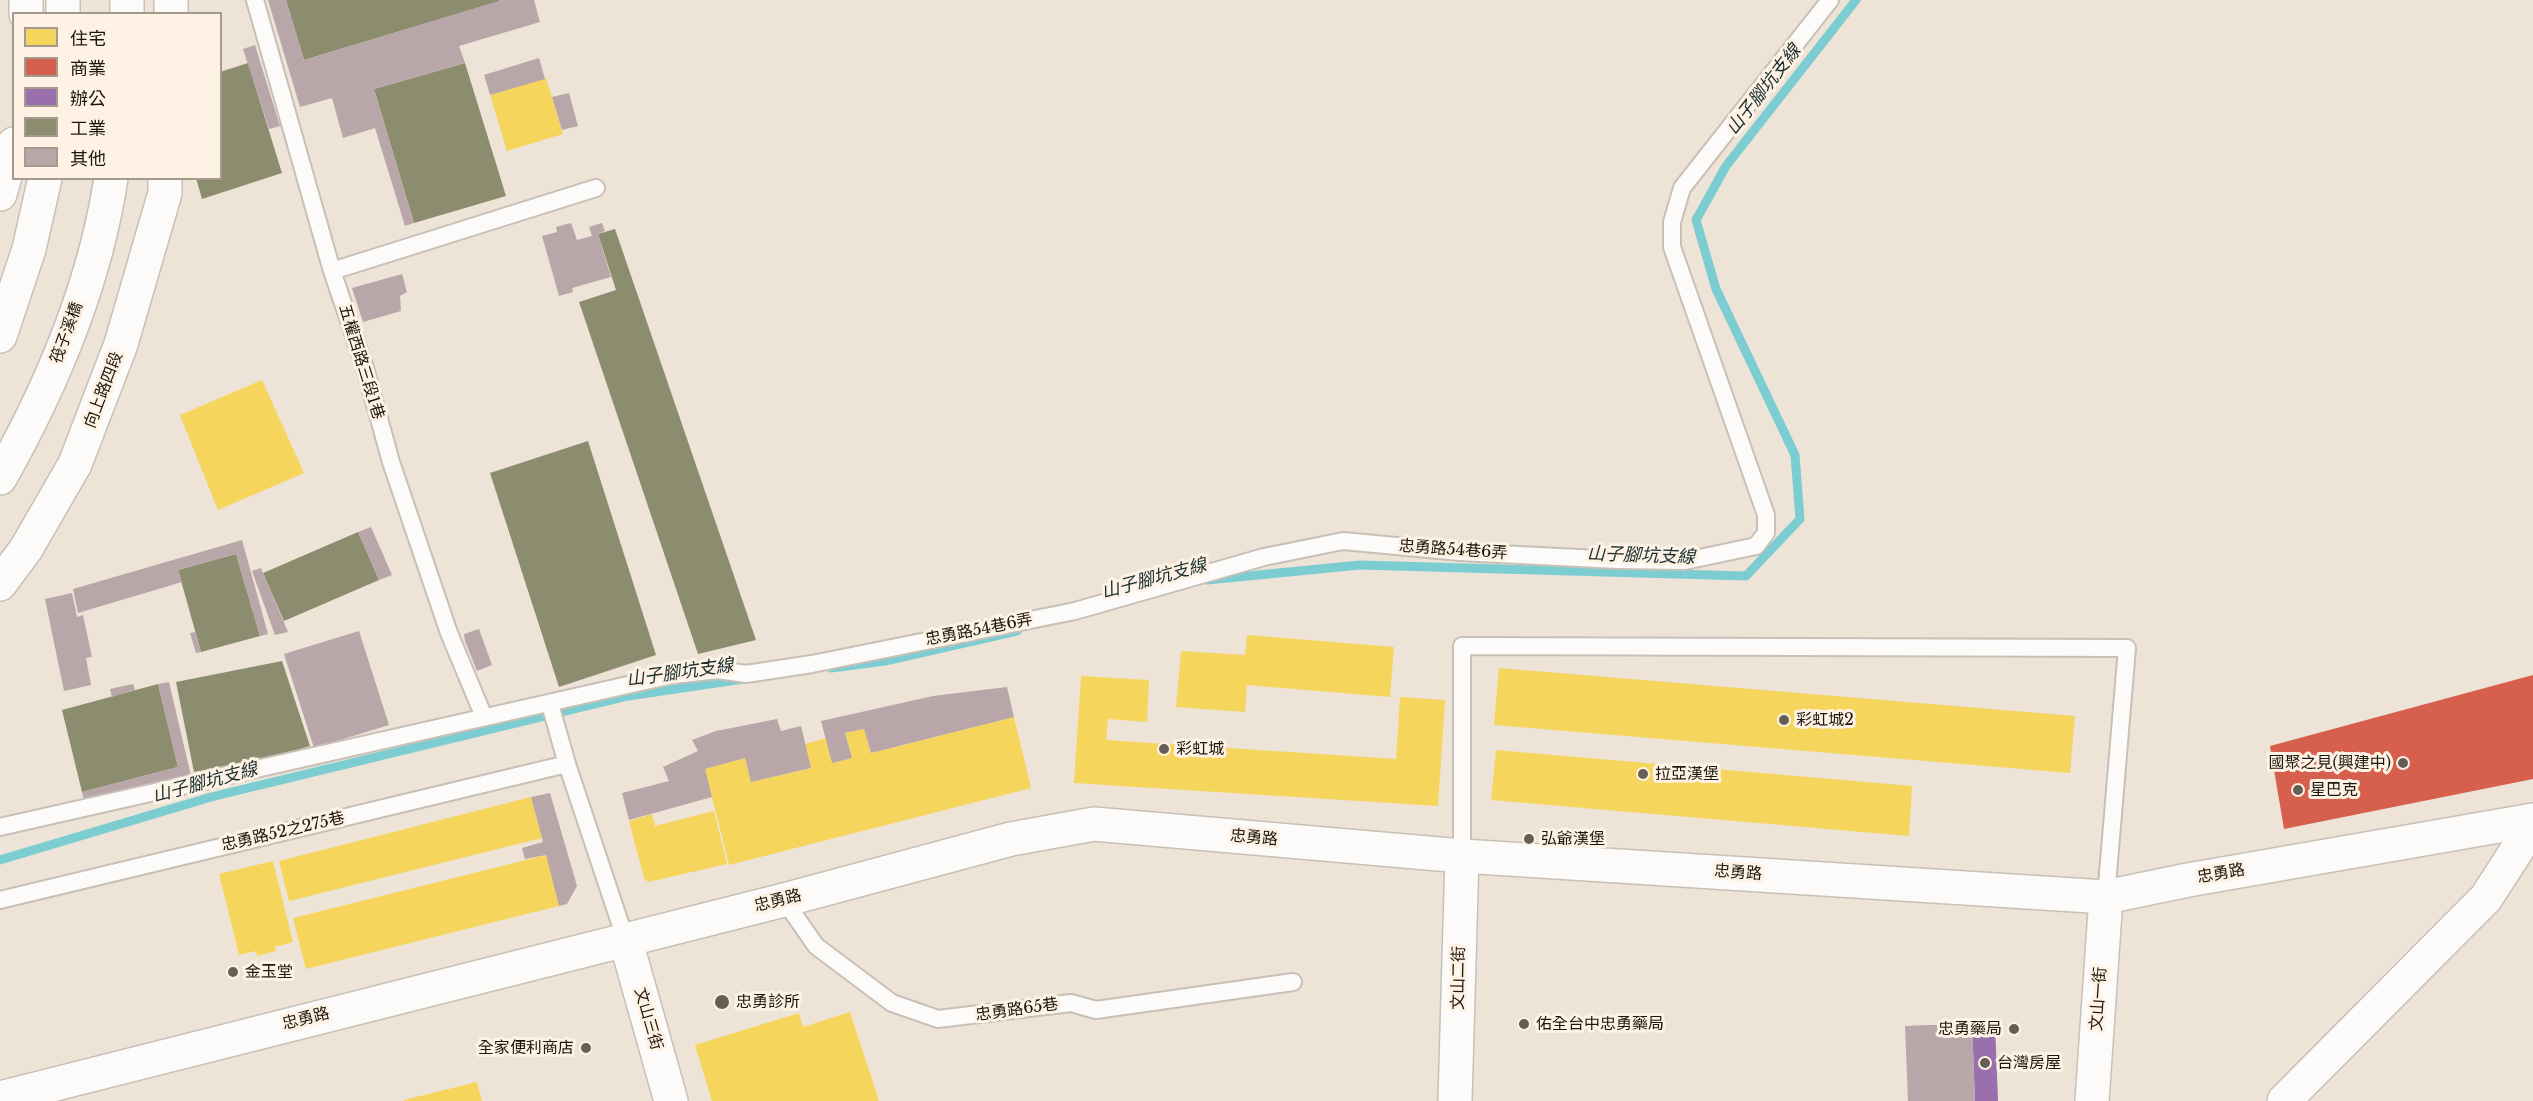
<!DOCTYPE html>
<html>
<head>
<meta charset="utf-8">
<style>
	body { margin:0 }
	#map { position:relative; width:2533px; height:1101px; overflow:hidden; background:#ede3d7; font-family:"Libre Baskerville","Noto Sans TC",serif }
	canvas { display:block }
	.legend { position:absolute; left:12px; top:12px; width:210px; height:168px; box-sizing:border-box; background:#fef2e4; border:2px solid #a49a8e; margin:0; padding:8px 10px; list-style:none; font-size:18px; color:#1d160e }
	.legend li { display:flex; align-items:center; gap:12px; height:30px }
	.legend b { width:30px; border:2px solid #a49a8e }
</style>
</head>
<body>
<div id="map">
<canvas width="2533" height="1101"></canvas>
<ul class="legend">
<li><b style="height:16px;background:#f6d55c"></b>住宅</li>
<li><b style="height:16px;background:#d6604d"></b>商業</li>
<li><b style="height:16px;background:#9970ab"></b>辦公</li>
<li><b style="height:16px;background:#8c8c6e"></b>工業</li>
<li><b style="height:16px;background:#b9a6a8"></b>其他</li>
</ul>
</div>
<script>
const context = document.querySelector('canvas').getContext('2d');
context.lineJoin = 'round';
function fill(path, color) { context.fillStyle = color; context.fill(path, 'evenodd'); }
function strokePath(path, color, width, dash) { context.strokeStyle = color; context.lineWidth = width; context.lineCap = dash ? 'butt' : 'round'; context.setLineDash(dash || []); context.stroke(path); }
function drawText(font, color, halo, rows, align = 'center') {
  context.font = font + ' "Libre Baskerville","Noto Sans TC",serif'; context.lineWidth = 6; context.setLineDash([]); context.textBaseline = 'middle'; context.strokeStyle = halo; context.fillStyle = color; for (const [text, x, y, turn = 0] of rows) {
    context.save(); context.translate(x, y); context.rotate((+turn || 0) * Math.PI / 180); context.textAlign = isNaN(turn) ? turn : align; if (halo) context.strokeText(text, 0, 0); context.fillText(text, 0, 0); context.restore();
  }
}
fill(new Path2D(`
	M546 78 563 134 507 151 490 95Z
	M262 380 304 473 218 510 180 415Z
	M1247 635 1394 647 1390 697 1247 685 1245 712 1176 707 1181 651 1245 655Z
	M1499 668 2075 716 2070 773 1494 725Z
	M1081 676 1149 680 1147 722 1108 719 1106 740 1396 759 1400 697 1445 700 1438 806 1074 783Z
	M1014 717 1031 788 729 865 705 769 745 758 751 782 811 768 805 744 826 738 832 763 852 758 845 733 864 729 871 753Z
	M1496 750 1912 786 1909 836 1491 800Z
	M531 797 542 838 289 901 279 861Z
	M714 811 727 864 648 882 644 878 629 821 652 814 655 826Z
	M546 855 559 906 306 969 293 918Z
	M273 861 293 942 275 947 276 951 257 956 256 951 239 955 219 874Z
	M850 1012 879 1101H712L695 1045 799 1013 803 1027Z
	M477 1082 482 1101H404V1100Z`), '#f6d55c');
fill(new Path2D(`
	M2533 675V779L2284 829 2270 746Z`), '#d6604d');
fill(new Path2D(`
	M1995 1024 1998 1101H1975L1972 1025Z`), '#9970ab');
fill(new Path2D(`
	M286 0H500V1L304 60Z
	M248 63 282 173 202 199 196 178H220V72Z
	M465 63 506 196 414 223 374 89Z
	M615 229 756 640 698 654 579 302 616 290 598 234Z
	M588 441 656 655 559 687 490 473Z
	M358 532 379 580 284 621 263 573Z
	M236 554 260 636 201 652 178 570Z
	M282 661 310 746 288 753 194 772 176 682Z
	M158 684 178 767 82 792 62 710Z`), '#8c8c6e');
strokePath(new Path2D(`
	M1207 580 1360 565 1746 576 1800 519 1795 455 1716 289 1696 220 1726 166 1856 0
	M831 668 885 661 1017 631
	M0 860 211 797 628 696 743 679`), '#7bcdd1', 9);
fill(new Path2D(`
	M268 0H286L304 60 502 0H534L540 22 459 46 465 63 374 89 414 223 405 226 375 128 343 138 332 98 300 107Z
	M255 45 280 126 269 129 243 49Z
	M539 58 545 79 490 95 484 75Z
	M569 93 578 126 562 130 552 97Z
	M571 223 577 240 592 236 589 227 602 223 605 231 598 234 611 277 572 288 573 292 559 296 542 236 557 232 556 227Z
	M402 274 407 292 400 296 401 311 363 322 352 288Z
	M371 527 392 575 379 580 358 532Z
	M242 540 268 634 260 636 236 554 178 570 182 582 78 613 73 589Z
	M261 568 288 632 275 635 252 571Z
	M72 593 77 617 83 615 92 657 86 658 91 685 64 691 45 599Z
	M479 629 492 665 477 671 465 641 464 634Z
	M359 631 389 725 314 748 284 654Z
	M195 632 201 652 196 653 190 633Z
	M169 682 191 776 84 801 82 792 178 767 158 684Z
	M133 684 135 690 112 697 110 689Z
	M1007 687 1014 717 871 753 864 729 845 733 852 758 832 763 821 721 933 696Z
	M777 719 781 731 801 726 811 768 751 782 745 758 705 769 712 797 629 820 622 793 669 781 663 767 698 751 692 740 716 731Z
	M550 793 577 886 567 904 559 906 546 855 525 859 522 848 543 842 531 797Z
	M1927 1025H1972L1975 1101H1908L1905 1026Z`), '#b9a6a8');
const lane = new Path2D(`
	M255 0 332 271 365 368 391 462 449 633 484 717
	M332 271 596 188
	M550 704 567 764 625 938
	M0 827 672 675 718 670 746 674 812 664 1075 611 1264 557 1343 541 1460 552 1618 560 1685 561 1756 546 1766 533V515L1672 247V222L1682 188 1830 0
	M1462 856V646L2127 648 2106 897
	M0 900 567 764
	M784 900 816 946 892 1003 938 1019 1071 1003 1096 1010 1293 982`);
const street = new Path2D(`
	M26 0V14
	M171 0V14
	M0 194 14 144
	M0 584 26 549 75 464 121 344 165 193V178
	M625 938 671 1101
	M1455 1101 1462 856
	M2092 1101 2106 897
	M2284 1101 2486 898 2533 825`);
const secondary = new Path2D(`
	M63 14V0
	M127 14V0
	M0 336 29 249 45 178
	M0 478C52 386 95 284 111 178
	M0 1098 784 900 1011 839 1094 824 1462 856 2106 897 2188 880 2533 820`);
strokePath(lane, '#c8c0b6', 20);
strokePath(street, '#c8c0b6', 36);
strokePath(secondary, '#c8c0b6', 36);
strokePath(lane, '#fcfbf9', 16);
strokePath(street, '#fcfbf9', 33);
strokePath(secondary, '#fcfbf9', 33);
for (const [x, y, r, color] of [
	[1784,720,6,"#665e54"],
	[1164,749,6,"#665e54"],
	[2403,763,6,"#665e54"],
	[1643,774,6,"#665e54"],
	[2298,790,6,"#665e54"],
	[1529,839,6,"#665e54"],
	[233,972,6,"#665e54"],
	[722,1002,8,"#665e54"],
	[1524,1024,6,"#665e54"],
	[2014,1029,6,"#665e54"],
	[586,1048,6,"#665e54"],
	[1985,1063,6,"#665e54"]
]) { const dot = new Path2D(); dot.arc(x, y, r, 0, 2 * Math.PI); context.fillStyle = color; context.fill(dot); strokePath(dot, '#fef2e4', 2); }
drawText('16px', '#1d160e', '#fef2e4', [
	["筏子溪橋",67,333,-70],
	["五權西路三段1巷",361,362,73],
	["向上路四段",104,390,-69],
	["忠勇路54巷6弄",1453,550,4],
	["忠勇路54巷6弄",979,630,-11],
	["忠勇路52之275巷",283,832,-13],
	["忠勇路",1254,838,5],
	["忠勇路",1738,873,4],
	["忠勇路",2221,874,-10],
	["忠勇路",778,901,-14],
	["文山二街",1459,978,-89],
	["文山一街",2099,999,-86],
	["忠勇路65巷",1017,1010,-8],
	["忠勇路",306,1019,-14],
	["文山三街",648,1019,74]
]);
drawText('16px', '#1d160e', '#fef2e4', [
	["彩虹城2",1796,720],
	["彩虹城",1176,749],
	["國聚之見(興建中)",2391,763,"right"],
	["拉亞漢堡",1655,774],
	["星巴克",2310,790],
	["弘爺漢堡",1541,839],
	["金玉堂",245,972],
	["忠勇診所",736,1002],
	["佑全台中忠勇藥局",1536,1024],
	["忠勇藥局",2002,1029,"right"],
	["全家便利商店",574,1048,"right"],
	["台灣房屋",1997,1063]
], 'left');
drawText('italic 18px', '#1a2f31', '#fef2e4', [
	["山子腳坑支線",1764,90,-52],
	["山子腳坑支線",1641,556,2],
	["山子腳坑支線",1154,579,-15],
	["山子腳坑支線",680,673,-8],
	["山子腳坑支線",205,783,-15]
]);
</script>
</body>
</html>
